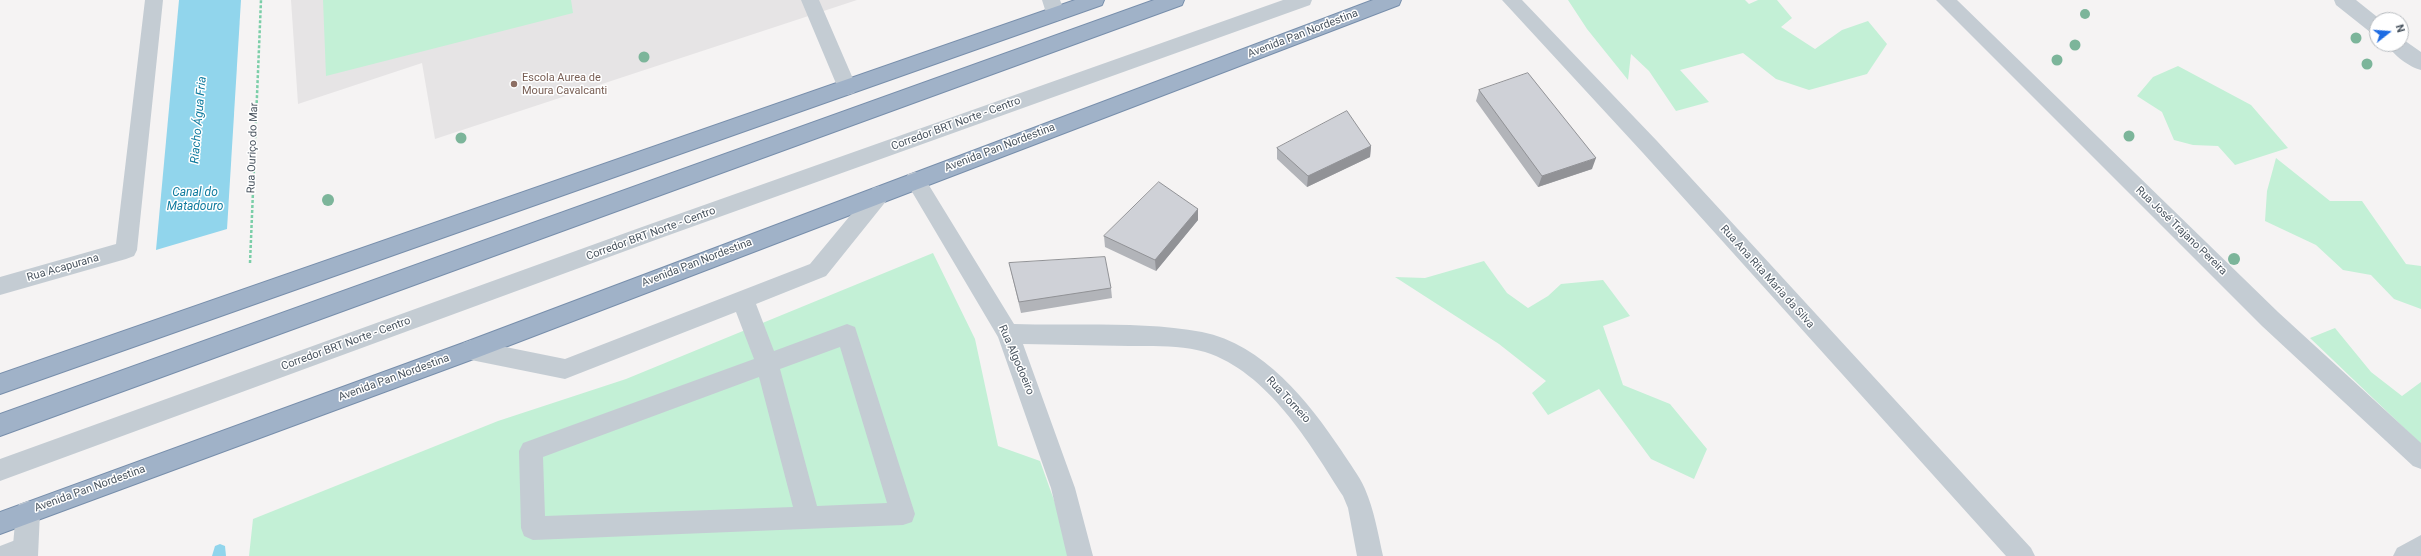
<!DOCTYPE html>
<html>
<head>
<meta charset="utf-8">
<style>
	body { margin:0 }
	#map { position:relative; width:2421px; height:556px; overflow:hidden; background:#f5f3f3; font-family:Roboto,sans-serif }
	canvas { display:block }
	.north { position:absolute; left:2369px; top:12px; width:40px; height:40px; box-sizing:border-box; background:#fff; border:1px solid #b7bbbf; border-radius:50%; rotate:73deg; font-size:11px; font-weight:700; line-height:16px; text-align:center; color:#4a5560 }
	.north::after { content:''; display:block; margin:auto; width:14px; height:18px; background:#1e6ce3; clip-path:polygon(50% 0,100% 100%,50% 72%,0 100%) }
</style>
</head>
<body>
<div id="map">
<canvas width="2421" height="556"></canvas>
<div class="north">N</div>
</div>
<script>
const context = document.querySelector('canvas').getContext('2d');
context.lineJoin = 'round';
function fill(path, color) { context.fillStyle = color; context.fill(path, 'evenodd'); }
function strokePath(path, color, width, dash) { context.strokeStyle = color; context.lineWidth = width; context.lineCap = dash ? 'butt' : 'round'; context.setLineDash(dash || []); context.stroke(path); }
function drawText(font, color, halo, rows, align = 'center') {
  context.font = font + ' Roboto,sans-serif'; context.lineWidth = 3; context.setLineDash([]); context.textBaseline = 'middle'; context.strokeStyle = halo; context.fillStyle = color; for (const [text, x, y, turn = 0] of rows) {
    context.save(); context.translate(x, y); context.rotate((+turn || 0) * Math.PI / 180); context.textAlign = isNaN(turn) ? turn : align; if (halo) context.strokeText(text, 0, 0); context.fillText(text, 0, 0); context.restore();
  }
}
fill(new Path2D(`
	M291 0H857L435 139 422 63 298 104Z`), '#e6e4e5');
fill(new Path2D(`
	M323 0H571L573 13 326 76Z
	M1568 0H1745L1749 4 1758 0H1777L1792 18 1781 27 1815 49 1842 30 1868 21 1887 44 1867 74 1809 90 1776 79 1743 53 1680 70 1709 102 1676 111 1649 71 1631 54 1628 80 1587 29Z
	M2178 66 2251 105 2288 148 2235 165 2218 146 2193 145 2174 140 2162 112 2137 96 2153 77Z
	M2276 158 2330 201H2362L2406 264 2421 266V309L2394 299 2371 275 2343 270 2316 245 2265 221 2267 191Z
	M933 253 975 339 998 446 1040 461 1074 556H249L253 519 498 421 626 379Z
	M1484 261 1507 293 1528 308 1548 296 1561 284 1603 280 1630 316 1603 326 1623 385 1670 404 1707 449 1694 479 1651 459 1599 389 1548 415 1532 393 1546 381 1499 344 1395 277 1425 278Z
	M2335 328 2371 372 2402 396 2421 382V444L2310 338Z`), '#c3f0d6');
fill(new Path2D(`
	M179 0H241L227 229 156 250Z`), '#91d5ec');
fill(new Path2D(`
	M220 544 225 546 226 556H212L215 546Z`), '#91d5ec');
const trunk = new Path2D(`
	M1075 0H1104L1102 5 0 394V374Z
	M1154 0H1184L1182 5 0 436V414Z
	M1373 0H1401L1399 5 479 357 0 534V512L463 343Z`);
strokePath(trunk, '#778eab', 2);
strokePath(new Path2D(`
	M250 263 261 0`), '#7bcea8', 2.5, [3, 2]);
fill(new Path2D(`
	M801 0H819L857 88 854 93 847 95 840 93Z
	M1042 0H1060L1065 14 1062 19 1055 21 1048 19Z
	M1283 0H1312L1310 5 658 239 0 481V459L642 227Z
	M880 186 887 188 891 194 887 200 826 276 756 304 774 351 847 324 855 327 915 514 912 522 903 525 533 540 524 536 521 528 519 451 523 443 754 359 736 312 565 379 471 360 463 357 460 350 463 343 471 340 565 359 810 264 873 188ZM840 347 887 503 817 506 780 369ZM759 377 793 507 545 516 543 457Z
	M26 536 35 540 38 548 35 556H0V546Z`), '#c4ccd3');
fill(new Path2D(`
	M145 0H163L137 250 134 256 126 259 0 295V277L116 244Z
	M1502 0H1522L1657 141 2031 548 2035 556H2006L1643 153Z
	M1936 0H1957L2278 312 2421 443V469L2413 466 2262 326Z
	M2334 0H2356L2381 20H2377V34L2370 32 2336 5Z
	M2401 38 2421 52V70C2409 67 2393 55 2387 44H2401Z
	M915 172 922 174 1014 324C1074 326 1143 321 1202 332 1263 344 1309 402 1341 450 1349 463 1359 475 1365 489 1374 510 1378 533 1383 556H1357L1348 508 1343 496C1310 444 1268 372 1205 352 1181 345 1154 346 1129 346 1094 345 1058 345 1023 344L1075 488 1093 556H1067L1051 488 998 337 905 180 908 174Z
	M28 501 37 504 40 512 38 556H12L16 512 19 504Z
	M2421 535V556H2393L2397 548Z`), '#c4ccd3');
fill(trunk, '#a0b2c8');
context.fillStyle = '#7cb59a';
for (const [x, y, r] of [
	[2085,14,5],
	[2356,38,5.5],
	[2075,45,5.5],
	[644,57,5.5],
	[2057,60,5.5],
	[2367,64,5.5],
	[2129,136,5.5],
	[461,138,5.5],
	[328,200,6],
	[2234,259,6]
]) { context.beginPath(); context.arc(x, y, r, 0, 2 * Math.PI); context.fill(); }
fill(new Path2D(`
	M1479 90 1592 169 1538 187 1476 101Z
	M1371 146 1370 157 1307 187 1277 159V148Z
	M1198 209V220L1156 271 1105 247 1104 236Z
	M1009 263 1111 288 1112 298 1021 313Z`), '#b2b4b9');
fill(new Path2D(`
	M1371 146 1370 157 1307 187 1308 176Z
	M1596 158 1592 169 1538 187 1542 176Z
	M1198 209V220L1156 271 1155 260Z`), '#919296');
const building = new Path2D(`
	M1528 73 1596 158 1542 176 1479 90Z
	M1347 111 1371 146 1308 176 1277 148Z
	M1159 182 1198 209 1155 260 1104 236Z
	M1105 257 1111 288 1019 302 1009 263Z`);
fill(building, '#cfd1d7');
strokePath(building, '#919296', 1);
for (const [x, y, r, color] of [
	[514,84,4,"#8d6e63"]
]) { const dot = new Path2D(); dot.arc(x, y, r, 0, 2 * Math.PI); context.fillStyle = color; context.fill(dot); strokePath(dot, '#fff', 1.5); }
drawText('11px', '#4a5560', '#fff', [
	["Avenida Pan Nordestina",1303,34,-21],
	["Corredor BRT Norte - Centro",956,124,-20],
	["Rua Ouriço do Mar",253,148,-88],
	["Avenida Pan Nordestina",1000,148,-21],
	["Rua José Trajano Pereira",2181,231,44],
	["Corredor BRT Norte - Centro",651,234,-20],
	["Avenida Pan Nordestina",697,263,-21],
	["Rua Acapurana",63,268,-16],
	["Rua Ana Rita Maria da Silva",1767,277,48],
	["Corredor BRT Norte - Centro",346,344,-20],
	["Rua Algodoeiro",1016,360,67],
	["Avenida Pan Nordestina",394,378,-20],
	["Rua Torneio",1288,400,47],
	["Avenida Pan Nordestina",90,489,-20]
]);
drawText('11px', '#785e54', '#fff', [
	["Escola Aurea de",522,78],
	["Moura Cavalcanti",522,91]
], 'left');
drawText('italic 12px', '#0f7b9e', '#fff', [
	["Riacho Água Fria",199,120,-85],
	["Canal do",195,193],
	["Matadouro",195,207]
]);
</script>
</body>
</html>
